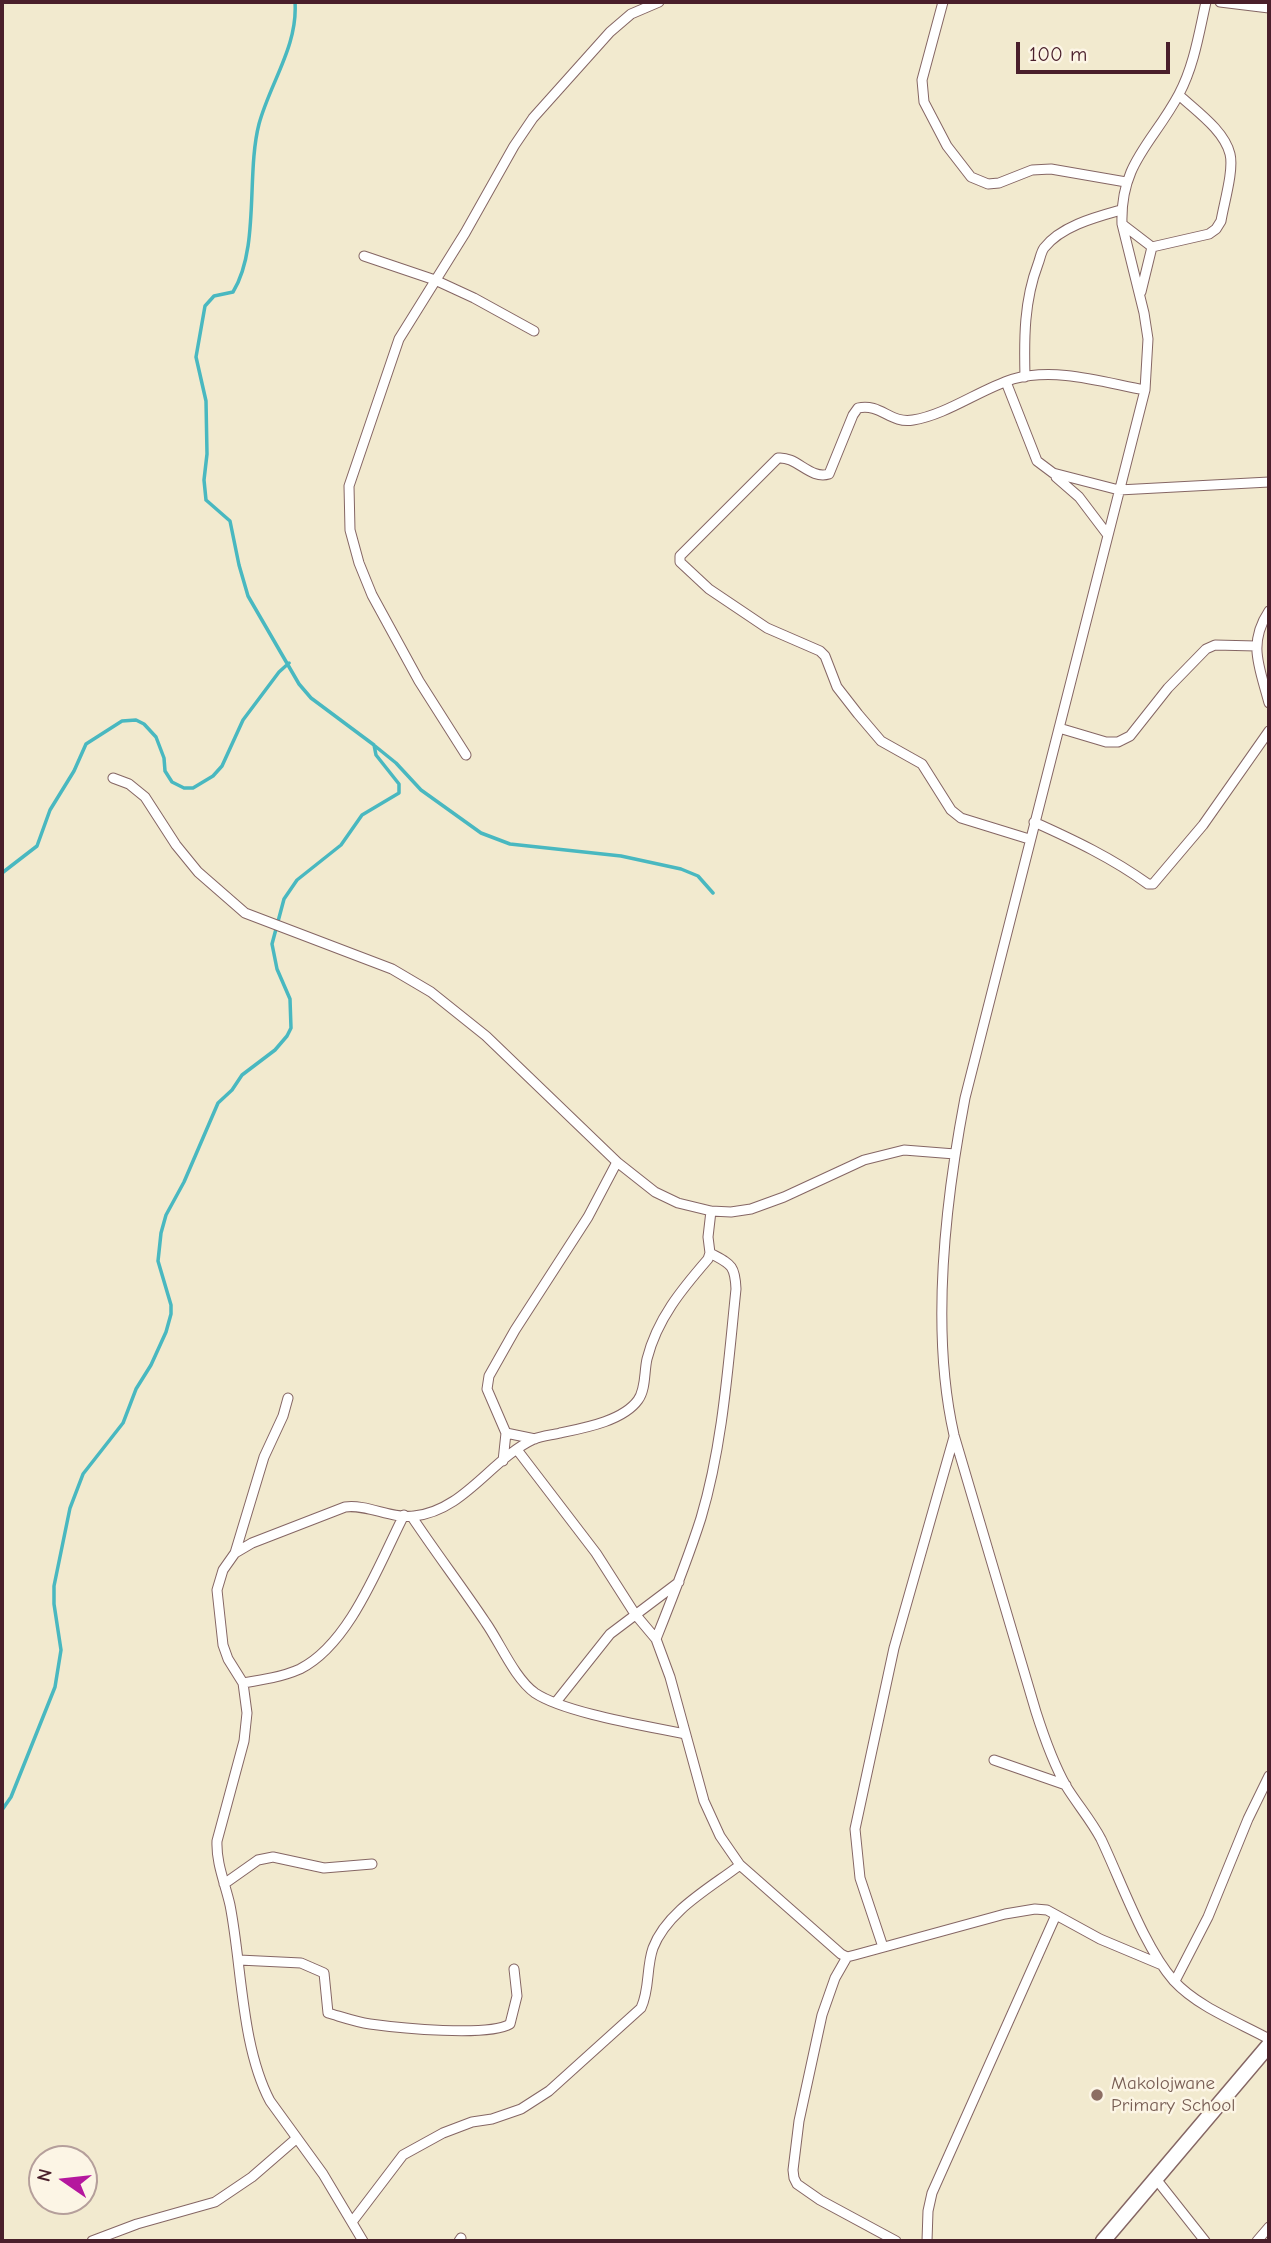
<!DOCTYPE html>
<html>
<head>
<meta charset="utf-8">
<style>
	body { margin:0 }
	#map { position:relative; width:1271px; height:2243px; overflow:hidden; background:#f2eacf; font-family:"Comic Neue",sans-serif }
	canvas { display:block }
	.frame { position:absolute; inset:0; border:4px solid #4a1f2b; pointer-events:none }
	.north { position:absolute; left:28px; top:2145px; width:70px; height:70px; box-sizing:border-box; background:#fcf5e5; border:2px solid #b59f9b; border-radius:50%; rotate:284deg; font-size:19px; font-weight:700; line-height:28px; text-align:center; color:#4a1f2b }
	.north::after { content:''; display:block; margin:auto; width:24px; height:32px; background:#b5179e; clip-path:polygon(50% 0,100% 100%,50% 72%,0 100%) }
	.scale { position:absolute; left:1016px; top:42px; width:154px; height:32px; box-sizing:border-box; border:4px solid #4a1f2b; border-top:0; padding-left:9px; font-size:21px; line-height:24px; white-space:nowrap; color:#4a1f2b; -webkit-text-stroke:5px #fcf5e5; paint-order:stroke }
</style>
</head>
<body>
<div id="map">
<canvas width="1271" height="2243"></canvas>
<div class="frame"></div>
<div class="north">N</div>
<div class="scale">100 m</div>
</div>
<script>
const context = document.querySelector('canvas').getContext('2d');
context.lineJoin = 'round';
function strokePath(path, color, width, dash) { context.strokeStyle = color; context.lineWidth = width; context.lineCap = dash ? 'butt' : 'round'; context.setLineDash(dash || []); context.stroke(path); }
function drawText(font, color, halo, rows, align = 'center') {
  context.font = font + ' "Comic Neue",sans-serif'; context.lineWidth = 5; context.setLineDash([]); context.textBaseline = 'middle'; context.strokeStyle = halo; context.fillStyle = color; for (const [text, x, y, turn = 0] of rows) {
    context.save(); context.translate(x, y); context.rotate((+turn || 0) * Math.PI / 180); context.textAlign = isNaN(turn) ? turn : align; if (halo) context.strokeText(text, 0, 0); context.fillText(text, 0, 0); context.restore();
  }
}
strokePath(new Path2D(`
	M375 746 396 763 421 790 481 833 510 844 621 856 681 869 698 876 713 893
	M2 873 37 846 50 810 74 771 86 744 122 721 136 720 144 724 156 737 164 758 165 771 172 782 184 788H193L213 776 222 766 243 720 279 672 289 663
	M2 1810 11 1797 55 1687 61 1650 54 1604V1586L70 1508 83 1474 123 1423 136 1389 151 1365 166 1332 171 1314V1305L158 1261 161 1233 166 1215 184 1182 218 1103 232 1090 242 1075 275 1050 287 1036 291 1028 290 999 277 969 272 944 284 899 297 880 341 845 362 815 399 793V784L376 755 374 745 311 698 299 684 248 596 239 565 230 521 206 500 204 480 207 454 206 401 196 357 205 306 214 296 233 292C260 248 246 174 259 124 270 83 298 46 295 2`), '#49b8c0', 3.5);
const minor = new Path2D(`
	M943 2 922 80 924 102 947 146 971 177 988 184 999 183 1032 170 1051 169 1126 182
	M1206 2C1199 33 1194 66 1179 94 1153 143 1120 163 1122 224L1144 313 1148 339 1145 390 965 1098C945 1203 930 1330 954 1435L1036 1712C1044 1737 1053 1763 1066 1786 1077 1804 1091 1820 1101 1839 1121 1881 1144 1947 1174 1981 1198 2007 1238 2022 1269 2039
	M1220 2 1269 8
	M1122 224 1152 247
	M364 256 435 280 474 298 534 331
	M1141 292 1152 247 1209 234 1216 229 1221 221C1224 203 1234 170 1230 154 1224 130 1196 111 1179 95
	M1025 377C1024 338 1024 301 1038 264 1040 259 1041 252 1044 248 1061 226 1096 217 1121 210
	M1006 382 1037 461 1053 473 1119 490 1269 482
	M1056 477 1079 497 1107 534
	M1269 611C1247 644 1260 668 1269 703
	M1059 728 1106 742H1118L1130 736 1168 688 1206 649 1215 645 1256 646
	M466 755 419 681 372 595 359 563 350 530 349 486 399 339 465 233 514 146 533 118 610 32 631 14 659 2
	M113 778 129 784 145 797 176 845 198 872 245 913 392 969 431 992 486 1036 617 1162 655 1192 678 1203 711 1211 731 1212 751 1209 784 1197 864 1160 904 1150 955 1154
	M1034 822C1074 840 1112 858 1148 884H1153L1203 825 1269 731
	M1029 839 961 818 951 810 922 764 881 741 858 714 837 687 825 656 820 651 767 628 709 589 680 562V556L778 458C797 456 810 480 829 474L853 415 858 408C881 403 890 424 913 420 946 415 981 389 1013 379 1056 367 1102 382 1145 390
	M506 1433 535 1439
	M518 1451 596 1553 635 1614 656 1639 670 1677 704 1801 720 1836 740 1865 841 1954 847 1957 855 1955 1005 1914 1035 1909 1047 1910 1100 1939 1162 1965
	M503 1461 506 1433 487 1389 489 1376 515 1330 588 1217 617 1162
	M412 1517C436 1553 462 1587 486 1623 500 1643 515 1679 535 1693 565 1713 647 1726 685 1734
	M235 1553 264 1457 283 1416 288 1398
	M656 1639C672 1599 688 1559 701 1518 723 1444 728 1365 736 1289 735 1264 730 1264 710 1253
	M243 1683C262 1680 282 1677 300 1669 350 1644 379 1564 404 1515
	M556 1702 610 1634 679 1582
	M994 1760 1066 1785
	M224 1884 258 1860 273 1857 324 1868 372 1864
	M883 1947 860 1878 855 1829 894 1648 954 1437
	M847 1957 835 1978 822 2015 799 2121 793 2170 794 2178 797 2184 820 2200 896 2241
	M239 1960 301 1963 324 1973 328 2013C342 2017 356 2022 370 2024 399 2028 488 2037 510 2024L517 1996 514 1969
	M1175 1981 1208 1917 1248 1819 1269 1776
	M1156 2179 1205 2241
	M352 2222 403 2155 443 2133 472 2122 492 2119 521 2109 549 2091 641 2008C650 1989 646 1968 653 1948 667 1911 710 1888 740 1865
	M92 2241 137 2224 215 2202 252 2177 297 2138
	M363 2241 323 2174 270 2101C241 2046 242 1966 230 1905 225 1883 216 1863 217 1841L244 1741 247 1713 243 1683 228 1659 223 1645 217 1590 223 1570 235 1553 252 1543 345 1507C368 1504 391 1519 414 1516 464 1511 491 1459 534 1439 542 1436 552 1435 560 1433 584 1428 623 1421 638 1400 646 1389 644 1372 647 1359 657 1319 682 1289 708 1259L710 1253 708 1237 711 1211
	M459 2241 461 2238
	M927 2241 928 2211 932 2193 1056 1915
	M1257 2241 1269 2227`);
const primary = new Path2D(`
	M1103 2241 1269 2045`);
strokePath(minor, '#856664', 11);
strokePath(primary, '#856664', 17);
strokePath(minor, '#fff', 9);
strokePath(primary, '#fff', 14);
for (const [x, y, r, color] of [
	[1097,2095,7,"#8d6e63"]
]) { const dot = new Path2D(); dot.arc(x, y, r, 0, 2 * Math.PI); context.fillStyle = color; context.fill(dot); strokePath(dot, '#fcf5e5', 2.5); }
drawText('19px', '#785e54', '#fcf5e5', [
	["Makolojwane",1111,2084],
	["Primary School",1111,2106]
], 'left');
</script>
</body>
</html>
